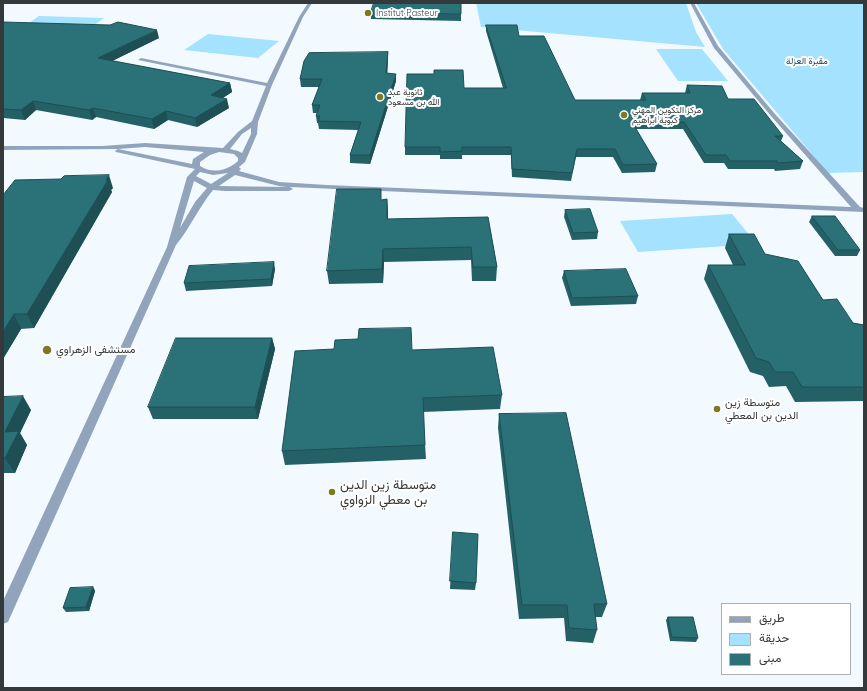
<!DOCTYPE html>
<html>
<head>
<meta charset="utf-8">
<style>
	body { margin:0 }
	#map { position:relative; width:867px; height:691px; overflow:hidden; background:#f2faff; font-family:Quicksand,Vazirmatn,sans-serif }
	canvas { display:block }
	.frame { position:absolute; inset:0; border:4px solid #34393b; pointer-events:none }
	.legend { position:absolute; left:721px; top:603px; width:130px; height:72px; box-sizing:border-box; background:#fff; border:1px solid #aeb0b1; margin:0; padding:5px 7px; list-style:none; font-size:12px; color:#34393b }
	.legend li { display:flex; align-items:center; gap:8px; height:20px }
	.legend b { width:20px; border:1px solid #aeb0b1 }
</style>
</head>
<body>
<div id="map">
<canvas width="867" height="691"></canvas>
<div class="frame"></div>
<ul class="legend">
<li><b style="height:5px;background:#91a4bb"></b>طريق</li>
<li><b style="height:11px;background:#a5e2fe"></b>حديقة</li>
<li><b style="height:11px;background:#2a7178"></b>مبنى</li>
</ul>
</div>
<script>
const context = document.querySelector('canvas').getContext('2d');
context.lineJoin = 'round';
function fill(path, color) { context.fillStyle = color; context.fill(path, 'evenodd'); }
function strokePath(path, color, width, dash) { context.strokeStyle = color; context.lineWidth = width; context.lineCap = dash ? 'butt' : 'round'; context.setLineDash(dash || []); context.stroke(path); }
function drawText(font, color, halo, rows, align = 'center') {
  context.font = font + ' Quicksand,Vazirmatn,sans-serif'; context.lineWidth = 4; context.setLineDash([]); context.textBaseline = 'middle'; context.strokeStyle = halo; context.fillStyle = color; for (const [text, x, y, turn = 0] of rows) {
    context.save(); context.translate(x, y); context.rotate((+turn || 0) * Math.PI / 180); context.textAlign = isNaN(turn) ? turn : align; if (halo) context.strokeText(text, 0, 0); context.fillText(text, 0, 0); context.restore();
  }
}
fill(new Path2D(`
	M476 3H686L696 32 705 47 481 27Z
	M696 3H864V172L828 173 723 49Z
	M39 16 104 18 89 29 22 28Z
	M208 34 279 41 258 58 184 50Z
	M656 49H702L728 81H678Z
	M732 214 757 244 638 252 620 221Z`), '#a5e2fe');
fill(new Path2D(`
	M308 3H312L303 17 272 85 258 122 257 134 245 162 239 167 241 169 239 171 279 182 327 185 851 207 771 116 714 48 690 3H694L718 46 775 114 860 207 864 208V212L290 187 293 189 289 191H225L213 190C199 207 190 228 176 245L8 622 3 624V601L167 247 187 177 195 169 116 152 115 151 118 149 3 150V146H102L145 143 223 148 238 132 252 121 266 86 138 60 141 58 267 83 299 17ZM251 128V134L242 153 238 151 230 149 242 134ZM145 147 204 152 193 159 192 164 118 149ZM219 152 234 154 238 158V161C227 171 212 174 200 166V162L210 155ZM200 172 213 175 228 173 211 184 196 176ZM235 175 279 186 287 187 219 186ZM194 181 207 188 195 202 180 228Z`), '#91a4bb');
fill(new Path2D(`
	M371 12 461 14V21L371 19Z
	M3 22 159 38 112 61 230 83 232 92 223 98 229 108 197 127 168 120 154 129 96 117 92 120 36 110 25 120 3 118Z
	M486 25 519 36 575 100H640L642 93H685L687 85 728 99 783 136 781 141 803 161 800 169 775 171 774 169H728L724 163H704L683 129H636L657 164 655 172 622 173 613 157H576L571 181 512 177 511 155H462V159H440V155H405V147L464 88H503L486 31Z
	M388 52 387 73 396 81 370 164 350 163V155L358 130 319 129 318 123H317L316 116 317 113H313L312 105 319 87H301L300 79Z
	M113 188 111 190 112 192 34 328 21 329 3 359V195Z
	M387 199 388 219 488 217 497 267 496 281H472L471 260 384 262 383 283 329 284 327 271 382 200Z
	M565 210 598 232 597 239 572 240 564 217Z
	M812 216 860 250 857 256H835L809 222Z
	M729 234 765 254 853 323 864 325V401L795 402 786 386 769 387 763 376 750 372 704 279 708 265H733L725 248Z
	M275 269 272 286 186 291 184 283Z
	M564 271 638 296 636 304 571 306 562 278Z
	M272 338 275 349 258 419H153L148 407Z
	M412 350 502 395 500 409 423 412 426 459 285 465 282 451Z
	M3 397 31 410 20 433 27 445 15 473H3Z
	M499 414 607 604 602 617H595L597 630 593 643 566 641 564 618 519 619 498 428Z
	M453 532 476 583 475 590 450 589Z
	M93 587 95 591 89 611 66 612 63 608Z
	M668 617 698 638 696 642 670 641 666 620Z`), '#246167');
fill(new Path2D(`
	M157 30 159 38 100 67 98 58Z
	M388 52V59L387 81 386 73Z
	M396 74V81L370 164V155Z
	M230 83 232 92 213 104 211 95Z
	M227 99 229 108 197 127 195 118Z
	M33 101 36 110 25 120 21 110Z
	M93 108 96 117 92 120 89 110Z
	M166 111 168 120 154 129 152 119Z
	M109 175 113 188 111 190 112 192 34 328 27 314Z
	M387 199 388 212V232L387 219Z
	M383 249 384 262 383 283 382 269Z
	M274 262 275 269 272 286 271 279Z
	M14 314 21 329 3 359V332Z
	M272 338 275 349 258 419 255 407Z
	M23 396 31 410 20 433 27 445 15 473 5 458V432Z
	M93 587 95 591 89 611 86 607Z`), '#1d4f54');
const building = new Path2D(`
	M374 3H461V14L371 12Z
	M3 22 110 25 118 22 157 30 98 58 230 83 211 95 227 99 195 118 166 111 152 119 93 108 89 110 33 101 21 110 3 109Z
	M486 25H517L519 36H544L575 100H646L642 93H690L687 85 722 86 728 99H754L783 136H775L803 161 778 163 777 161H730L726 155H706L684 122H632L657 164 623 165 615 149H577L572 173 512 169 511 147H462V151L440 152V147H405L407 74H434V70H463L464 88H506Z
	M388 52 386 73 396 74 370 155H350L361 122 318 121 320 116H316L320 105H312L322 79H300L304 61 309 53Z
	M109 175 106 180H108L27 314H14L3 332V195L15 180 61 179 64 176Z
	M337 189H381V200L387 199V219L488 217 497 267H473L471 247 383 249 382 269 327 271Z
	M590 209 598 232 573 233 565 210Z
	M812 216H835L860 250H838Z
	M729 234H754L765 254 798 261 823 300 837 299 853 323 864 325V387H802L793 372H775L769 362 756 358 708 265H745Z
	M274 262 271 279 184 283 189 266Z
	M626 269 638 296 572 298 564 271Z
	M411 328 412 350 493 347 502 395 423 398 425 445 282 451 295 351 334 349 335 340 358 339 359 329Z
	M176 338H272L255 407H148Z
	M23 396 5 432 19 431 5 458H3V397Z
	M566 413 607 604H594L597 630 569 628 567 605H522L499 414Z
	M453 532 478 534 476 583 450 581Z
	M93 587 86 607 63 608 70 588Z
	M668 617H693L698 638 672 637Z`);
fill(building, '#2a7178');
strokePath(building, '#1d4f54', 1);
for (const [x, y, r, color] of [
	[368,13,4,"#7b7a20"],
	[380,97,4,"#7b7a20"],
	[624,115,4,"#7b7a20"],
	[47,350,5,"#7b7a20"],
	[717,409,4,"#7b7a20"],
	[332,492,4,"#7b7a20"]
]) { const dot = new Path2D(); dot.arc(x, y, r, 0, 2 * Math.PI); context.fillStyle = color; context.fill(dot); strokePath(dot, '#fff', 1.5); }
drawText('9px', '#34393b', '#fff', [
	["Institut Pasteur",376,13],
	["ثانوية عبد",388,92],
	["الله بن مسعود",388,102],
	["مركز التكوين المهني",632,110],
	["كبوية ابراهيم",632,120]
], 'left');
drawText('9px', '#183b49', '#fff', [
	["مقبرة العزلة",807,61]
]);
drawText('11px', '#34393b', '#fff', [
	["مستشفى الزهراوي",56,350],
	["متوسطة زين",725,403],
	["الدين بن المعطي",725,416]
], 'left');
drawText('13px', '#34393b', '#fff', [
	["متوسطة زين الدين",340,485],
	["بن معطي الزواوي",340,500]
], 'left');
</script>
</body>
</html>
